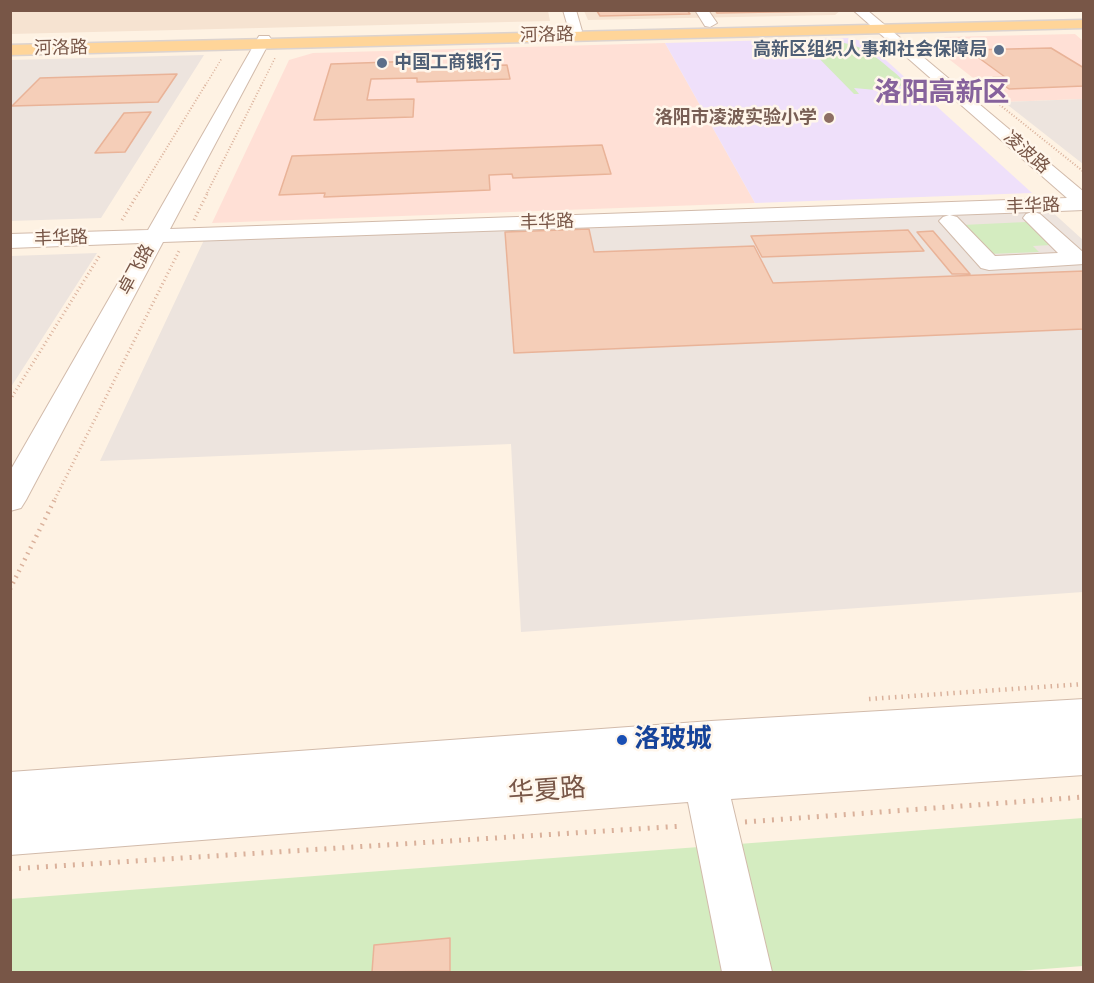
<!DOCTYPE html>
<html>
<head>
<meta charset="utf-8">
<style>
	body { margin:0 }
	#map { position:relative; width:1094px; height:983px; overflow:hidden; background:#fef2e3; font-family:Poppins,sans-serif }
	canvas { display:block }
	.frame { position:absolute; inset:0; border:12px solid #785647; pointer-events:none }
</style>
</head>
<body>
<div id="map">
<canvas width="1094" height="983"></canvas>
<div class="frame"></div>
</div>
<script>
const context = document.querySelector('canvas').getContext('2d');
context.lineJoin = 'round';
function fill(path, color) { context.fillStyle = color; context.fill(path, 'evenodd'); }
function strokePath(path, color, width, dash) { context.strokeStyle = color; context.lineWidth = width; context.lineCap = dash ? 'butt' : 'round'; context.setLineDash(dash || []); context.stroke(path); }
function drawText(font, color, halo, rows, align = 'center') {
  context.font = font + ' Poppins,"Noto Sans SC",sans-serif'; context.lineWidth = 5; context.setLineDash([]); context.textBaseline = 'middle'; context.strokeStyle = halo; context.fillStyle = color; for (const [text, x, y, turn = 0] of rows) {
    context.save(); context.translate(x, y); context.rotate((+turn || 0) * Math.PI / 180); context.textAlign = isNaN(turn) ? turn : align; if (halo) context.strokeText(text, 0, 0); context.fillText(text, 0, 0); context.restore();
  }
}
fill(new Path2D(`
	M841 10 835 15 588 20 584 11Z
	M548 11 550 21 10 34 11 10Z`), '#f6e3d1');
fill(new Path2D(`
	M1075 34 1083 41V99L1004 102 932 46 945 37Z
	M665 43 755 203 212 223 289 60 313 53Z`), '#ffe0d6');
fill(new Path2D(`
	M204 55 101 218 11 221 10 60Z
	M1083 99V164L1004 102Z
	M1050 210 1083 240V592L521 632 511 444 100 461 204 240Z
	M97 253 11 387V256Z`), '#ede4de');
fill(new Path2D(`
	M849 38 866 42 1032 193 755 203 665 43Z`), '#efe0fa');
fill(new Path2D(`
	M804 43H809L814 48C843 34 868 49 889 68 895 73 903 78 903 85L887 91 854 88 859 94H854Z
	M1026 222 1051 245 1033 246 1039 252 989 254 962 225Z
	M1083 818V966L1005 972H11L10 899Z`), '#d4ecc0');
const building = new Path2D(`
	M687 10 690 14 600 16 597 11Z
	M715 10H829V11L717 13Z
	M1051 48 1084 68V86L1009 89 993 77H1005L968 50Z
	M420 61 419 68 507 65 510 79 417 82V78L371 79 367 100 414 99 413 117 314 120 331 64Z
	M177 74 158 102 12 106 40 78Z
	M151 112 125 152 95 153 124 113Z
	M602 145 611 174 513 178 512 174 489 175 490 190 324 197 325 193 279 195 292 156Z
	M589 229 594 252 754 246 773 283 1084 271V329L514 353 505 232Z
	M908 230 924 251 762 257 751 236Z
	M933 231 970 274H952L917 232Z
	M450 938V971L372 972 374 945Z`);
fill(building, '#f5ceb8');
strokePath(building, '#e9b398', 1.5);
const minor = new Path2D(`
	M563 10H576L582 31 580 34H570Z
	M695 10H708L717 23 710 27 705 26Z
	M853 10H867L1084 192V210L1034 212 1040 214 1084 253V264L989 270 981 268 939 221 943 217 949 215 163 242 26 500 21 508 10 511V471L141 243 10 248V234L148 230 259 36H269L271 39 170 229 1067 198ZM1032 212 1026 214 1023 218 1058 253 995 256 957 217 950 215Z
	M1084 699V775L731 799 772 972H722L688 802 10 855V772L711 721Z`);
const major = new Path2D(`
	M1084 20V28L10 55V45Z`);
strokePath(minor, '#d2bbab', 2);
strokePath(major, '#dcd3cf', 3);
strokePath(new Path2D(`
	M205 86 222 58
	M261 86 275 58`), '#dab19b', 1.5, [1, 2]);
strokePath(new Path2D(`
	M995 101 1084 172
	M139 193 206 84
	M207 193 262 84`), '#dab19b', 2, [1, 2]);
strokePath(new Path2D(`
	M122 220 139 192
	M194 220 208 192
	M10 400 100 255
	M55 499 179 251`), '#dab19b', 3, [1, 3]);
strokePath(new Path2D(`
	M10 589 56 497
	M869 699 1084 684`), '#dab19b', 4.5, [1.5, 5]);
strokePath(new Path2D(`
	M745 822 1084 797
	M10 869 683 826`), '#dab19b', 5, [2, 7]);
fill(minor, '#fff');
fill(major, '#ffd599');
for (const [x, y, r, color] of [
	[999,50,6,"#5c6f8a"],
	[382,63,6,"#5c6f8a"],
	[829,118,6,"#8d6e63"],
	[622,740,6,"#1a4fb4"]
]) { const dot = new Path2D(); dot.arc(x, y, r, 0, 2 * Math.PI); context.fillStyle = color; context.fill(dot); strokePath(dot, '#fff6eb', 2); }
drawText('18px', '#785647', '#fff6eb', [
	["河洛路",547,36,-1],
	["河洛路",61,49,-1],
	["凌波路",1026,153,41],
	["丰华路",1033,207,-2],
	["丰华路",547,223,-2],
	["丰华路",61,239,-2],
	["卓飞路",137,270,-61]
]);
drawText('bold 18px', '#4e5e75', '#fff6eb', [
	["高新区组织人事和社会保障局",987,50],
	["中国工商银行",394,63,"left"]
], 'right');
drawText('bold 18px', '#785e54', '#fff6eb', [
	["洛阳市凌波实验小学",817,118]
], 'right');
drawText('bold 26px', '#164399', '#fff6eb', [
	["洛玻城",634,740]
], 'left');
drawText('26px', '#785647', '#fff6eb', [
	["华夏路",547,792,-4]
]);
drawText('bold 27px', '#86629c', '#fff6eb', [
	["洛阳高新区",942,94]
]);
</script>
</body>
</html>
